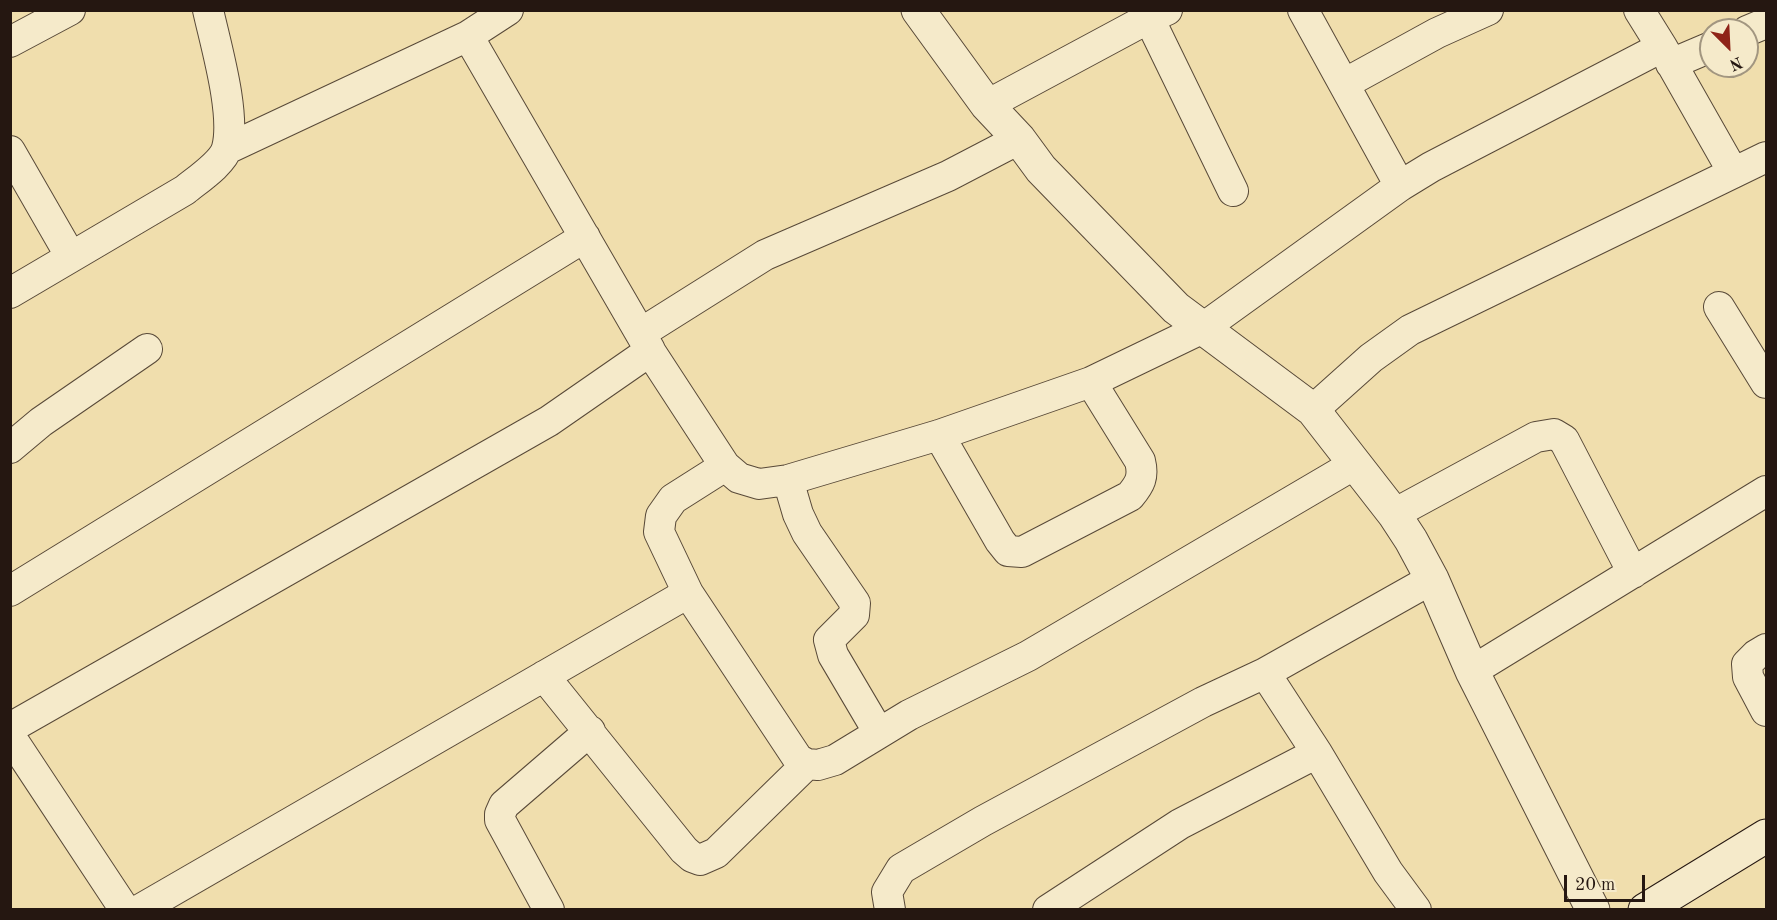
<!DOCTYPE html>
<html>
<head>
<meta charset="utf-8">
<style>
	body { margin:0 }
	#map { position:relative; width:1777px; height:920px; overflow:hidden; background:#f0dead; font-family:"Old Standard TT",serif }
	canvas { display:block }
	.frame { position:absolute; inset:0; border:12px solid #251711; pointer-events:none }
	.north { position:absolute; left:1699px; top:18px; width:60px; height:60px; box-sizing:border-box; background:#f5eaca; border:2px solid #a29680; border-radius:50%; rotate:156deg; font-size:16px; font-weight:700; line-height:24px; text-align:center; color:#251711 }
	.north::after { content:''; display:block; margin:auto; width:21px; height:27px; background:#8f2418; clip-path:polygon(50% 0,100% 100%,50% 72%,0 100%) }
	.scale { position:absolute; left:1564px; top:875px; width:81px; height:27px; box-sizing:border-box; border:3px solid #251711; border-top:0; padding-left:8px; font-size:18px; line-height:21px; white-space:nowrap; color:#251711; -webkit-text-stroke:4px #f5eaca; paint-order:stroke }
</style>
</head>
<body>
<div id="map">
<canvas width="1777" height="920"></canvas>
<div class="frame"></div>
<div class="north">N</div>
<div class="scale">20 m</div>
</div>
<script>
const context = document.querySelector('canvas').getContext('2d');
context.lineJoin = 'round';
function strokePath(path, color, width, dash) { context.strokeStyle = color; context.lineWidth = width; context.lineCap = dash ? 'butt' : 'round'; context.setLineDash(dash || []); context.stroke(path); }
const minor = new Path2D(`
	M1145 10 1233 191
	M1303 10 1400 186
	M1639 10 1662 47 1733 172
	M1747 31 1766 23
	M468 36 650 350
	M10 42 70 10
	M1671 64 1711 47
	M1344 84 1437 33 1488 10
	M987 105 1149 18 1167 10
	M227 149 468 36 508 10
	M10 151 71 257
	M10 293 185 190C197 180 223 163 227 148 236 114 216 46 208 10
	M1719 307 1766 383
	M641 333 765 255 948 176 1019 139
	M1313 410 1371 358 1410 330 1766 157
	M939 435 1000 541 1008 551 1022 552 1130 496C1140 484 1144 477 1140 461L1091 382
	M10 448 41 422 147 349
	M725 466 673 499 661 516 659 532 688 593 798 759 807 764 818 765 835 760 909 715 1028 656 1355 464
	M788 480 798 514 807 533 855 603 854 615 829 640 833 655 879 733
	M1394 514 1536 437 1554 434 1564 440 1633 573
	M10 591 585 237
	M1766 649 1756 655 1747 664 1748 677 1766 711
	M1472 671 1766 491
	M1265 673 1317 753 1388 872 1416 910
	M544 676 684 850 692 857 700 860 716 853 807 764
	M10 728 549 421 650 351 725 466 739 478 759 484 788 480 939 435 1091 382 1203 328 1400 186 1431 167 1662 47
	M10 736 125 910
	M139 910 688 593
	M549 910 500 820V814L504 805 590 731
	M890 910 887 892 901 869 983 821 1203 702 1265 673 1432 579
	M1048 910 1180 824 1317 753`);
const tertiary = new Path2D(`
	M918 10 987 105 1019 139 1041 169 1176 308 1313 410 1394 514 1411 540 1432 579 1472 671 1593 910`);
const secondary = new Path2D(`
	M1645 910 1766 836`);
strokePath(minor, '#584938', 32);
strokePath(tertiary, '#584938', 35);
strokePath(secondary, '#251711', 35);
strokePath(minor, '#f5eaca', 30);
strokePath(tertiary, '#f5eaca', 33);
strokePath(secondary, '#f5eaca', 33);
</script>
</body>
</html>
